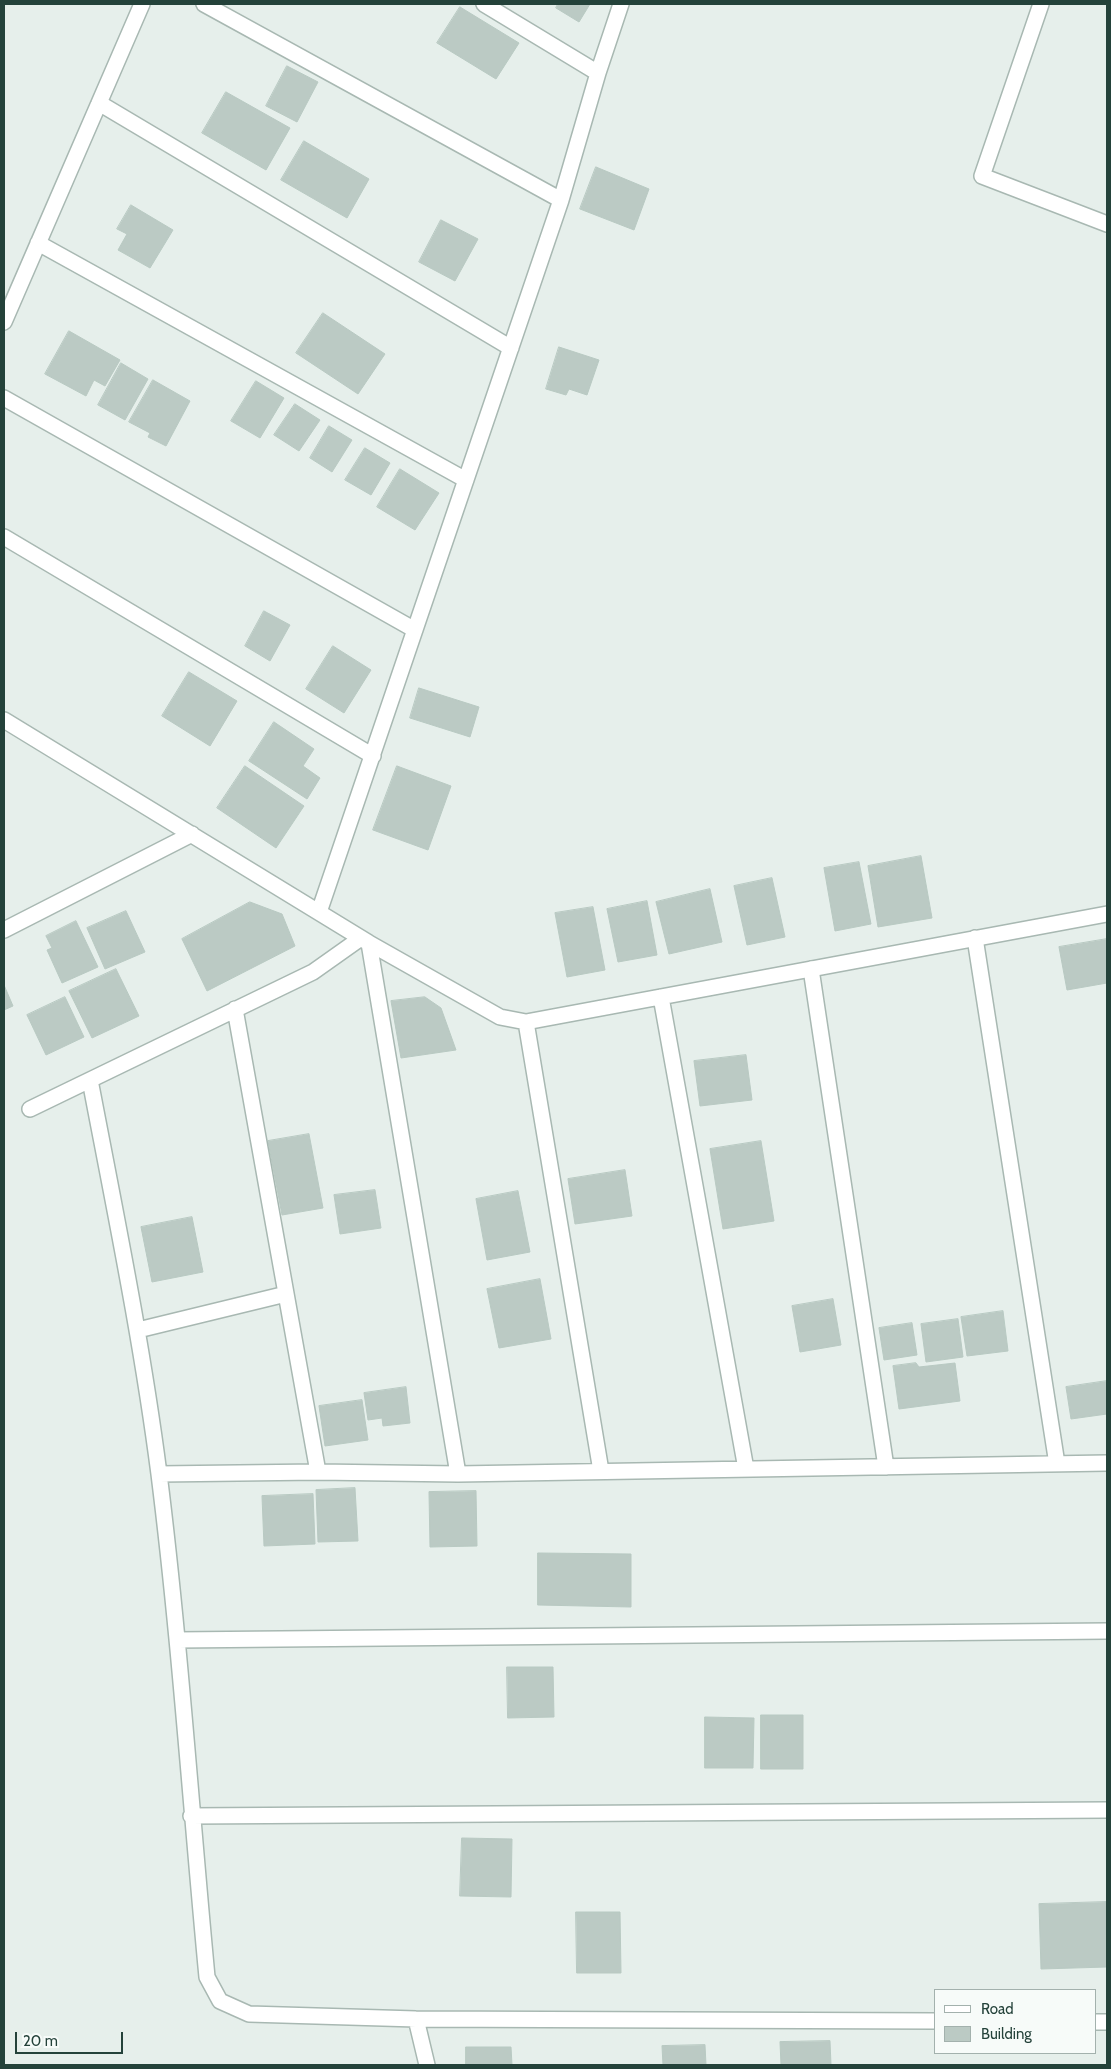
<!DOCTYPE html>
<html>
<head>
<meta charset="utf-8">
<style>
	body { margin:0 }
	#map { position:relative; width:1111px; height:2069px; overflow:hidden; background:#e6efeb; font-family:Cabin,sans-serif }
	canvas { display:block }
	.frame { position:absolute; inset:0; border:5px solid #24423a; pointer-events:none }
	.legend { position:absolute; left:934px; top:1989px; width:162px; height:65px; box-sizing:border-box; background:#f7fbf9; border:1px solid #a3b1ad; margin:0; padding:6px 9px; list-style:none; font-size:15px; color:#24423a }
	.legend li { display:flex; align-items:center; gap:10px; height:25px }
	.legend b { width:25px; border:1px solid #a3b1ad }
	.scale { position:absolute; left:15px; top:2032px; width:108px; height:22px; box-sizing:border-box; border:2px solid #24423a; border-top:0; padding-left:6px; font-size:15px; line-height:18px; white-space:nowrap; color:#24423a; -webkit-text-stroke:4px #f7fbf9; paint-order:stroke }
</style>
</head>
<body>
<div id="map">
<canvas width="1111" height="2069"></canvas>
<div class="frame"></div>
<ul class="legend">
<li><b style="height:6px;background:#fff"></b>Road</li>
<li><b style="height:14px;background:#bbcac4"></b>Building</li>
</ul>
<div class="scale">20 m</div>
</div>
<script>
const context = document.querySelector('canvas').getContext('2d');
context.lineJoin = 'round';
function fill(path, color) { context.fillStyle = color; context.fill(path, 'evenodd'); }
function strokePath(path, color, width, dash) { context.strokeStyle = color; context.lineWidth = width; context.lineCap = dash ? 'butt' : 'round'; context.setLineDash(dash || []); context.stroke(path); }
const building = new Path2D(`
	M558 4H590L579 22 556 8Z
	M460 7 519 43 496 79 437 43Z
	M287 66 318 82 297 122 266 106Z
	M226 92 290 128 266 170 202 133Z
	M304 141 369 179 347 218 281 180Z
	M596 167 649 189 634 230 580 209Z
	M131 205 173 230 150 268 118 250 127 234 117 229Z
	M441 220 478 239 455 281 419 262Z
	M323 313 385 354 358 394 296 353Z
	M69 331 120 360 105 386 94 380 86 396 45 374Z
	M559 347 599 360 587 395 569 389 566 395 546 389Z
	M121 363 148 379 125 420 98 405Z
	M153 380 190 401 166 446 148 437 150 433 129 422Z
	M256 381 284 398 260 438 231 421Z
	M295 404 320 420 299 451 274 435Z
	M329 426 352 440 332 472 310 458Z
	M365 448 390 463 371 495 345 480Z
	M400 469 439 493 415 530 377 507Z
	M264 611 290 625 270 661 245 646Z
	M333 646 371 670 344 713 306 689Z
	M189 672 237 701 210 746 162 716Z
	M419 688 479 707 470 737 410 718Z
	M274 722 314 749 303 766 320 778 307 799 249 761Z
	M245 766 304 806 276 848 217 808Z
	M397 766 451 786 428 850 373 830Z
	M921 856 932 918 878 927 868 866Z
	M859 862 871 924 835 931 824 868Z
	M772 878 785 937 747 945 734 886Z
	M710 889 722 942 669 954 656 902Z
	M647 901 657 955 618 962 607 909Z
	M250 902 282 914 295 946 207 991 182 939Z
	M593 907 605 970 567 977 555 913Z
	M126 911 145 952 105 969 87 928Z
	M76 921 98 967 62 983 47 950 52 948 46 936Z
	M1107 939V983L1067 990 1059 947Z
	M116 969 139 1016 92 1038 69 991Z
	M4 985 13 1006 4 1010Z
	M65 997 84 1037 46 1055 27 1015Z
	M425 997 441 1008 456 1050 401 1058 391 1001Z
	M746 1055 752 1100 700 1106 694 1061Z
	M309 1134 323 1208 282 1215 268 1141Z
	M761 1141 774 1221 723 1229 710 1149Z
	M625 1170 632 1216 575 1224 568 1179Z
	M375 1190 381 1228 340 1234 334 1195Z
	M518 1191 530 1252 487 1260 476 1199Z
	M192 1217 203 1272 152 1282 141 1227Z
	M540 1279 551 1339 499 1348 487 1289Z
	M833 1299 841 1345 800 1352 792 1306Z
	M1003 1311 1008 1351 967 1356 961 1317Z
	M958 1319 963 1357 926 1362 921 1324Z
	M912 1323 917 1355 884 1360 879 1328Z
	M916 1363 919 1367 955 1363 960 1401 899 1409 893 1366Z
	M1107 1381V1414L1071 1419 1066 1387Z
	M406 1387 410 1423 383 1426 382 1418 368 1420 364 1393Z
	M362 1400 368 1440 325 1446 319 1406Z
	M355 1488 358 1541 318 1542 316 1490Z
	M476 1491 477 1546 430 1547 429 1492Z
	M313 1494 315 1544 264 1546 262 1496Z
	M538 1553 631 1554V1607L538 1605Z
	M507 1667H553L554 1717 508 1718Z
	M761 1715H803V1769H761Z
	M705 1717 754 1718 753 1768H705Z
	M462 1838 512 1839 511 1897 460 1896Z
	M1106 1902 1107 1967 1041 1969 1039 1904Z
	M576 1912H620L621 1973H577Z
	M830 2041 831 2065H781L780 2042Z
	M705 2045 706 2065H663L662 2046Z
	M466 2047H511L512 2065H466Z`);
fill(building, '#bbcac4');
strokePath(building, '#b8c9c2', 1);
const minor = new Path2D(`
	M204 4 561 200
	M484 4 598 73
	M1041 4 982 176 1107 224
	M99 103 511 348
	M38 243 466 480
	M4 322 142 4
	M4 398 415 630
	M4 537 373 756
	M4 720 369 943 500 1017 526 1022 1107 914
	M319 912 561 200 598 73 621 4
	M4 930 192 834
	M975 938 1057 1464
	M369 943 458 1474
	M811 969 886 1467
	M661 997 746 1469
	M235 1009 318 1472
	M526 1022 601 1471
	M90 1080C115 1211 142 1342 159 1474 180 1641 191 1809 207 1977L220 2001 249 2014 416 2019 935 2021
	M30 1109 313 972 361 938
	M138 1330 286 1294
	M159 1474 318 1472 458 1474 1107 1463
	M177 1640 1107 1631
	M191 1816 1107 1810
	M416 2019 427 2065
	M1095 2022H1107`);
strokePath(minor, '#a8b8b2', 18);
strokePath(minor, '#fff', 15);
</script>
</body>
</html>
